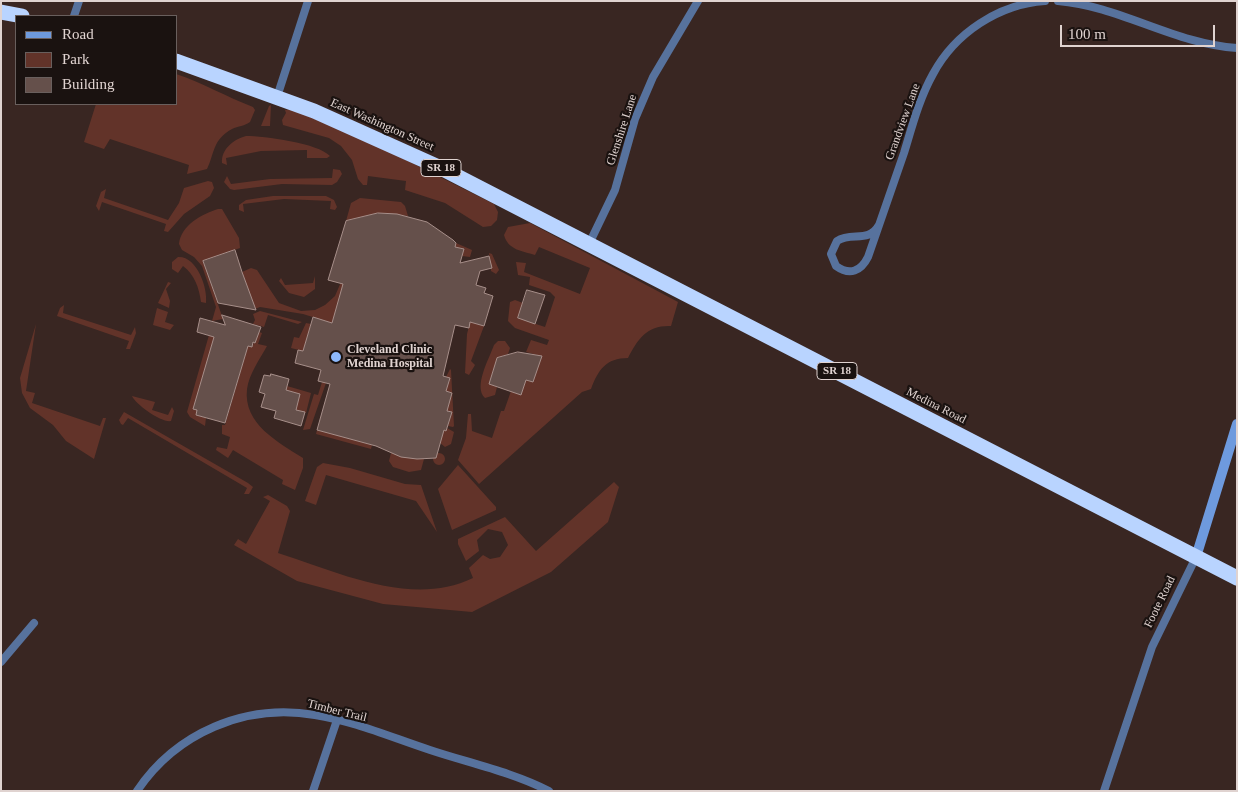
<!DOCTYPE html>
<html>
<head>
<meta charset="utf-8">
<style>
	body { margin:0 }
	#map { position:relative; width:1238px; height:792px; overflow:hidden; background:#392622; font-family:Georgia,serif }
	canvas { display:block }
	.frame { position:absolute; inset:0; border:2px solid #e0d3d0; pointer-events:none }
	.legend { position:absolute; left:15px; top:15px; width:162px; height:90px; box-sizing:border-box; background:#1a1210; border:1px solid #695f5d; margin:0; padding:6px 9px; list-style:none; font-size:15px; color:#e0d3d0 }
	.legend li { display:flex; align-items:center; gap:10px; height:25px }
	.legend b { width:25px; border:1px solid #695f5d }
	.scale { position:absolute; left:1060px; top:25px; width:155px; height:22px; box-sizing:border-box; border:2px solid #e0d3d0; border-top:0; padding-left:6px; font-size:15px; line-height:18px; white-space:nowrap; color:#e0d3d0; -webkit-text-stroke:4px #1a1210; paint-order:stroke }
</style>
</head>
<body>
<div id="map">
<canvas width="1238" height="792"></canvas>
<div class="frame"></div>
<ul class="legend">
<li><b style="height:6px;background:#6e9ade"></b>Road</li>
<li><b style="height:14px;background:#623329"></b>Park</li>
<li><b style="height:14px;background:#65504b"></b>Building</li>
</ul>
<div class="scale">100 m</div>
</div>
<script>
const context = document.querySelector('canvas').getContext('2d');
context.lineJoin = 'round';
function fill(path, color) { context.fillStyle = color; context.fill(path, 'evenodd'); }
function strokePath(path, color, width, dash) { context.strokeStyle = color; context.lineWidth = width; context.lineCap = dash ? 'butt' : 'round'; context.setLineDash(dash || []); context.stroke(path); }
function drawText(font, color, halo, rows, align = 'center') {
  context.font = font + ' Georgia,serif'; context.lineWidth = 4.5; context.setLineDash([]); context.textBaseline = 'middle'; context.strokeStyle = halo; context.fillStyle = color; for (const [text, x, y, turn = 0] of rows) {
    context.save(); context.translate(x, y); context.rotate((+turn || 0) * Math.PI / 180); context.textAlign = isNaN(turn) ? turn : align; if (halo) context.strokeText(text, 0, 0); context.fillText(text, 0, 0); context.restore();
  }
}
fill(new Path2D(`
	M176 74C203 83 227 97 253 107L255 110 250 122C245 126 238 126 232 129 212 140 215 153 207 169L187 174 189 165 110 139 104 149 84 142 96 104H176Z
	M271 105 270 126H261L269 106Z
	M291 109 370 142 494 204 498 212 497 220 491 226 483 227 445 203 405 190 406 181 368 176 367 185H363L358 179 352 160 341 146 329 138 283 125 282 120 286 113 285 110Z
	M246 136C264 136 318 143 330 156L327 158H307V150L261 151 226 158 227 165 222 163C221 149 234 139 246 136Z
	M333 169 340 170 342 174 337 182 332 185 282 184 234 190 230 189 224 182 227 176 231 184 270 179 332 178Z
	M208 181 212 182 214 188 210 196 184 214 168 232 164 231 166 224 102 202 99 211 96 206 101 192 106 189 104 198 168 220 179 203 184 188Z
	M273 196H326L334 200 337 207 335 210 330 209 331 201 284 199 243 204 244 212 239 210V205L246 200Z
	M360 198 401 202 405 206 408 216 378 213 346 221 351 203Z
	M218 209H222L239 238 240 248 203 261 223 319 212 321 216 307 202 266 194 257 182 250 179 244C181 225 202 214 218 209Z
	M530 223 678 302 671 326C648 325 638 338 628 358 606 358 598 370 591 389L582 392 479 484 458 460 466 438 468 414H471L472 431 492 438 501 411H504L511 391 526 380 533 382 541 356 526 352 531 340 547 345 549 340 515 328 508 321 510 302 515 300 523 303 518 318 545 327 555 297 550 292 529 285 530 277 518 275 516 262 526 263 524 272 580 294 590 268 539 247 535 255C522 251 508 250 504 235L508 227Z
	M456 243 472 250 470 257 462 256 464 249 455 247Z
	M489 253 492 254 499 270 496 274 491 271Z
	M178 257C197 256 208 288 206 303L201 302C199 288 195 275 183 266L178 273 172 269V262Z
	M251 268 257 270 279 303 301 311 315 310 325 305 335 296 341 282 346 284 332 323 303 314 260 307 255 309 242 272Z
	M315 276V289L304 297 289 293 279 281 281 278 285 285 313 283Z
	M168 282 171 283 166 289 170 301 169 308 158 303Z
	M64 305 63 313 131 335 135 327 136 333 130 349H126L129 341 57 316 60 308Z
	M157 308 168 312 165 322 174 325 170 330 153 325Z
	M260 311 302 322 298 324 268 315 264 327 253 324 255 320 253 314Z
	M470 322 484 326 471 361 475 365 469 375 465 373 467 334Z
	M306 323 311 324 303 351 291 348 294 337 299 338Z
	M36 324 26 391 35 393 32 403 100 426 103 418H106L94 459 66 441 53 425 30 408 22 393 20 378Z
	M259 332 262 333 258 344 267 346C260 359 249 374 247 389 243 424 278 442 303 458V468L295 490 282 484 283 480 233 450 228 458 216 450 217 447 227 449 230 437 222 434V425H225L248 346 252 347Z
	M209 335 214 337 196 415 206 418 205 426 190 417 187 412Z
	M498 341H505L510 348 508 354 497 358 489 383 497 387 495 395 485 398C473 387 489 359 494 345Z
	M450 369 451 370 454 426 453 427 448 426 452 412 447 411 452 393 446 391 450 379 446 377Z
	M322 382 326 383 310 429 303 430 314 394 318 395Z
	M287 386 311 393 306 413 296 410 300 394 286 390Z
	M132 396 155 402 152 410 168 415 172 407 174 411 171 421C162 423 136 405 132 396Z
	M124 412 248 483 253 487 249 494H244L247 488 128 418 123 425 121 424 119 420Z
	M447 428 454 432 451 444 445 447 440 443 441 429 446 431Z
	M317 430 372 445 371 449 316 434Z
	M433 459a6 6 0 1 1 12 0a6 6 0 1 1-12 0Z
	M391 453 424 459 421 470 409 472 393 467 389 461Z
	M323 463 350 468 405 484 421 485 437 532 416 501 326 475 316 505 305 501 317 467Z
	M458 465 496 507V510L452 530 438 489Z
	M614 482 619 487 608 522 551 572 472 612 383 604 297 581 234 545 238 539 246 544 270 501 263 497 268 495 287 506 290 511 278 553C338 572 412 608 473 578L469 568 483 555 490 559 500 557 508 545 502 532 488 529 477 540 479 551 466 561 458 544V539L505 517 536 551Z`), '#623329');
const building = new Path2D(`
	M378 213 397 214 427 222 453 240 456 243 455 247 464 249 460 263 489 256 492 268 480 271 476 285 486 288 484 293 493 296 484 326 470 322 469 328 455 325 443 376 450 378 446 391 452 393 447 411 452 412 446 431 444 430 436 458 417 459 401 457 376 446 317 430 330 384 318 381 321 370 295 363 298 350 303 351 313 317 332 323 343 284 328 280 346 221Z
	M235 250 242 272 256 310 218 303 203 261Z
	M527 290 545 295 535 324 518 318Z
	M222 315 261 327 255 343 253 342 252 347 248 346 225 423 196 415 197 410 193 409 214 337 197 332 200 318 225 325Z
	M518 352 542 356 533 382 526 380 521 395 489 384 497 358Z
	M271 374 289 379 286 390 300 394 296 410 305 412 301 426 274 418 276 411 261 407 265 394 259 392 264 375 270 376Z`);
fill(building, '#65504b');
strokePath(building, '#a78f8a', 1);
strokePath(new Path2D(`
	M1058 1C1120 6 1174 44 1237 48
	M74 16 79 1
	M277 97 308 1
	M879 225C868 244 852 231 837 241L831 254 836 266C850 276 861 271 868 257 880 222 892 187 904 153 912 127 919 99 933 74 955 33 999 4 1045 1
	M589 244 615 190 635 119 653 77 698 1
	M1 662 34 623
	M137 791C176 733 245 703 315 715 354 721 393 738 430 750 469 763 512 772 549 791
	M313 791 337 720
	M1104 791 1152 647 1196 557`), '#57729d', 8);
strokePath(new Path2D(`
	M1196 557 1237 424`), '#6e9ade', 10);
strokePath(new Path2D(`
	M1 12 22 16
	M176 61 314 111 441 168 1237 578`), '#b9d4ff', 15);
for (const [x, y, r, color] of [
	[336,357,6,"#8db9fc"]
]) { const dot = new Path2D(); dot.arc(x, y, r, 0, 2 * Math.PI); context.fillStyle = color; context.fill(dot); strokePath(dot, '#1a1210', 2); }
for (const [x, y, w] of [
	[441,168,40],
	[837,371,40]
]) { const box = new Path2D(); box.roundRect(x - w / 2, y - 8.5, w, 17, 4); context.fillStyle = '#1a1210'; context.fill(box); strokePath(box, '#e0d3d0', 1); }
drawText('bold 11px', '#e0d3d0', null, [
	["SR 18",441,168],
	["SR 18",837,371]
]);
drawText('12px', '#e0d3d0', '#1a1210', [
	["Grandview Lane",903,122,-70],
	["East Washington Street",382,125,24],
	["Glenshire Lane",622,130,-72],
	["Medina Road",936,406,27],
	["Foote Road",1160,602,-64],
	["Timber Trail",337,711,14]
]);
drawText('bold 12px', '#e0d3d0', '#1a1210', [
	["Cleveland Clinic",347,350],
	["Medina Hospital",347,364]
], 'left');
</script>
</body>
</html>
